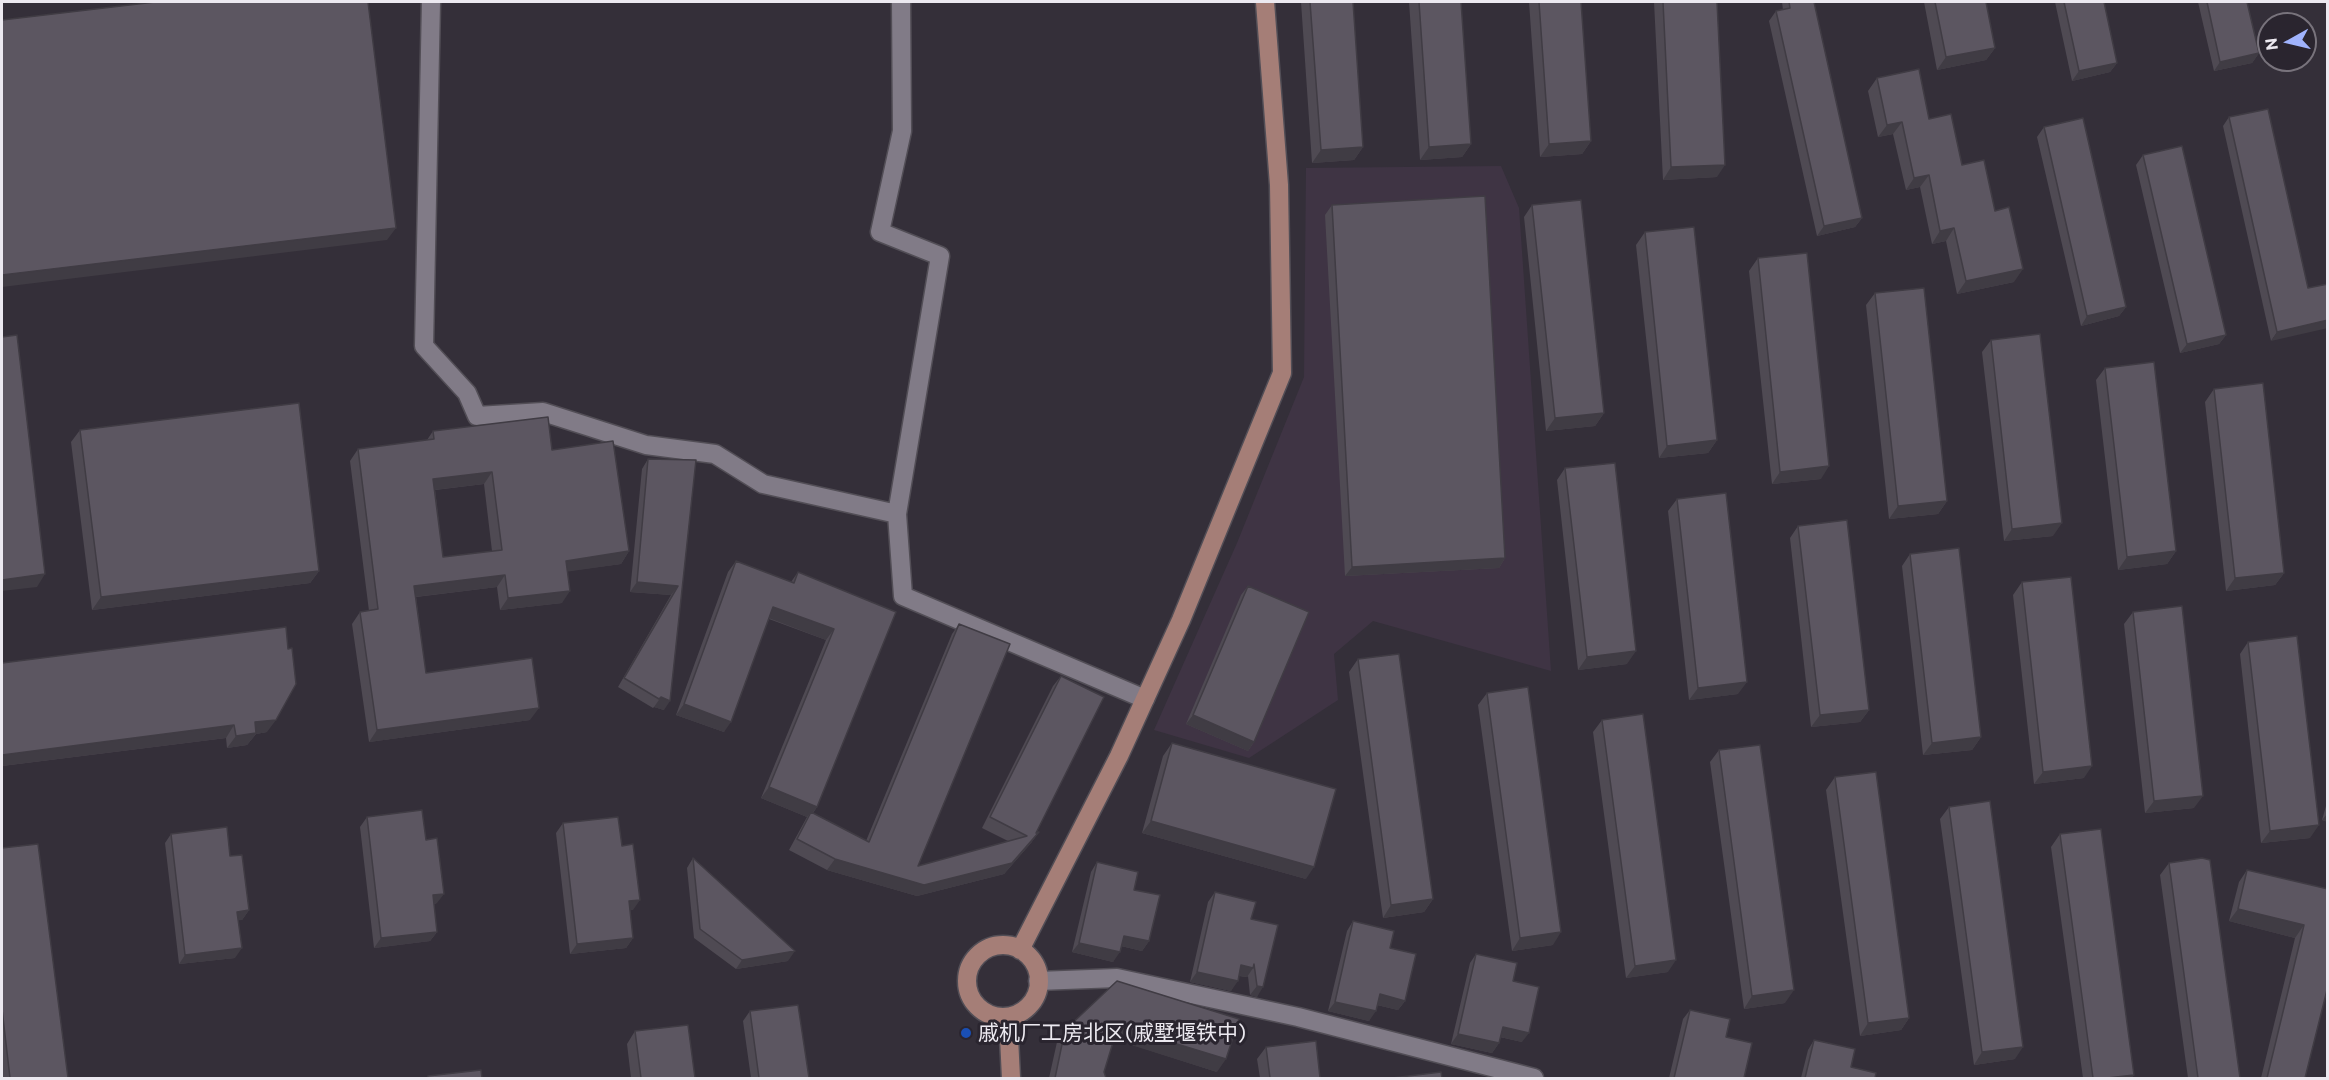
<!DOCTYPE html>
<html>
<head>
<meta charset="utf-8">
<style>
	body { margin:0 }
	#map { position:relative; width:2329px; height:1080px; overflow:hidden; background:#342f39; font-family:Commissioner,sans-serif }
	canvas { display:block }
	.frame { position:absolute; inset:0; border:3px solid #ece9f0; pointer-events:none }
	.north { position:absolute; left:2257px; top:12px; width:60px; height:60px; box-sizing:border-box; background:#2a252f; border:2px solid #78737c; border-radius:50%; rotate:262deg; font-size:16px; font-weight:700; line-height:24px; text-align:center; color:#ece9f0 }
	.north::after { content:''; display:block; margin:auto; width:21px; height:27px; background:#a0b3fd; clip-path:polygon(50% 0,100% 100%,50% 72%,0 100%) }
</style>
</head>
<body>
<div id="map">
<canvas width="2329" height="1080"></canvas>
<div class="frame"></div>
<div class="north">N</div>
</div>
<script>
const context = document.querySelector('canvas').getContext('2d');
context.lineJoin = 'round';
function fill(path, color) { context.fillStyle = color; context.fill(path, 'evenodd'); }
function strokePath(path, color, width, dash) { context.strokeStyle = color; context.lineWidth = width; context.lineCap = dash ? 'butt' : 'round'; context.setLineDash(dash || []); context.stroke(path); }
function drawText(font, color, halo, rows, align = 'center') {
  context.font = font + ' Commissioner,"Noto Sans SC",sans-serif'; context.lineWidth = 6; context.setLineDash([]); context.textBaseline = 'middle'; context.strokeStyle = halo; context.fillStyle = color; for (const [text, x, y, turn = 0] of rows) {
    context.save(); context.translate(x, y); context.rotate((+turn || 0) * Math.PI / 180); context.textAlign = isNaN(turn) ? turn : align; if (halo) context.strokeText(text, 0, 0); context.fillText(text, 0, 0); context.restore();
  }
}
fill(new Path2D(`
	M1501 166 1519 208 1551 671 1373 621 1334 654 1338 700 1249 758 1154 730 1237 543 1304 377 1306 168Z`), '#3f3444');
const street = new Path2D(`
	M431 2 424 346 467 393 477 416 543 412 646 445 715 454 763 484 897 514
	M901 2 902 131 880 232 940 256 897 514 903 596 1145 699
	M1038 981 1117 978 1298 1017 1534 1078`);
const secondary = new Path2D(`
	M967 981a36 36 0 1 1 72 0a36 36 0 1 1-72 0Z
	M1020 950 1119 756 1181 620 1282 373 1279 185 1265 2
	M1008 1017 1011 1078`);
strokePath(street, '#524e56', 21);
strokePath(secondary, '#524e56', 21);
strokePath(street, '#817b87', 18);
strokePath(secondary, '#a57e77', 18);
fill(new Path2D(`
	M1301 2H1353L1363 147 1354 160 1312 163Z
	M1409 2H1461L1471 144 1462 157 1420 160Z
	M1529 2H1581L1591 141 1582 154 1540 157Z
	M1654 2H1717V177L1663 180Z
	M1782 2H1814L1862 218 1855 227 1817 236 1769 21 1776 11 1783 10Z
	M1924 2H1986L1995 48 1986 60 1937 70Z
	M2055 2H2104L2117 63 2110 72 2072 81Z
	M2198 2H2247L2259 53 2252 63 2214 71Z
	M1877 78 1929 119 1995 211 2014 282 1957 294 1946 241 1932 244 1920 187 1906 190 1893 134 1878 137 1868 91Z
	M2229 117 2308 288 2271 341 2223 126Z
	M2044 127 2126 307 2119 316 2081 326 2037 137Z
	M2143 155 2226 335 2219 344 2180 353 2136 165Z
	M1332 205 1505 558 1499 568 1345 576 1325 215Z
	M1532 205 1604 413 1595 426 1546 431 1524 217Z
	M1645 232 1717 440 1708 453 1659 458 1636 245Z
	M1758 258 1821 479 1772 484 1749 271Z
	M1875 293 1947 501 1938 514 1889 519 1866 305Z
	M1991 340 2053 536 2004 541 1982 352Z
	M2105 368 2176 551 2167 564 2118 570 2096 380Z
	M2214 389 2284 573 2275 585 2226 591 2205 402Z
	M80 430 319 571 310 583 92 610 71 442Z
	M433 431 552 450 629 551 621 564 568 571 562 603 500 610 497 587 416 597 426 673 530 720 369 742 352 624 360 612 369 611 350 461 358 449 427 440ZM484 484 492 551 443 557 435 490Z
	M648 459 696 460 664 710 654 707 653 708 618 687 671 595 630 592 642 469Z
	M1565 468 1627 664 1578 670 1557 480Z
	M1677 499 1738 694 1689 700 1668 511Z
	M1798 526 1869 710 1860 722 1811 727 1790 538Z
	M1910 554 1981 737 1972 750 1923 755 1902 566Z
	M736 561 791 582 798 572 896 612 817 807 813 813 866 841 952 634 959 624 918 866 1008 841 982 828 1053 686 1061 676 1036 833 1039 832 1031 843 1004 874 917 896 827 870 789 850 807 817 761 798 826 640 769 619 724 732 676 715 728 572Z
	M2022 582 2084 778 2034 784 2013 595Z
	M1248 586 1254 742 1248 751 1186 724 1241 595Z
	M2133 612 2194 808 2145 813 2124 624Z
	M2248 642 2310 838 2261 843 2240 654Z
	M1358 659 1433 899 1424 912 1383 918 1349 672Z
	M2 663 267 732 256 734 247 745 227 748 226 738 2 766Z
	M1487 693 1553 945 1512 951 1478 705Z
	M1602 720 1668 972 1626 978 1593 732Z
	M1172 743 1306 879 1142 833 1163 756Z
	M1719 750 1785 1003 1744 1009 1710 762Z
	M1835 777 1909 1018 1901 1030 1860 1036 1826 790Z
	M2328 799V822L2322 820Z
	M1949 807 2015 1059 1974 1065 1940 819Z
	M367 817 426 840 437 903 434 904 437 932 430 941 374 948 360 827Z
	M563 823 622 846 633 910H630L633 938 626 948 570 954 556 833Z
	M171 834 230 856 249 910 242 920H238L235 958 179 964 165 843Z
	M2060 834 2134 1075 2132 1078H2083L2051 847Z
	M2 848 68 1078H2Z
	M693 858 788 961 736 969 694 938 687 868Z
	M1097 862 1134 890 1149 941 1142 951 1121 946 1113 962 1072 952 1091 872Z
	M2169 863 2240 1078H2188L2160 875Z
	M2247 870 2328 889 2305 1078H2261L2295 938 2229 921 2239 882Z
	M1215 892 1251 919 1278 925 1257 997 1250 995 1248 976 1247 977 1239 976 1231 991 1190 982 1208 902Z
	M1353 921 1390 948 1405 1001 1398 1010 1377 1005 1369 1021 1328 1011 1347 931Z
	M1476 954 1513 981 1522 1042 1500 1037 1499 1043 1492 1053 1451 1044 1470 963Z
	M1117 981 1217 1072 1114 1039 1104 1072 1106 1078H1049L1057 1042 1065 1030Z
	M1690 1010 1726 1037 1744 1078H1669L1683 1019Z
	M750 1011 809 1078H751L743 1021Z
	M635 1031 695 1078H631L627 1044Z
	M1814 1040 1851 1067 1875 1078H1801L1808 1050Z
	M1266 1047 1320 1078H1260L1257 1059Z`), '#4f4a53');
fill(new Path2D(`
	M1995 48 1986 60 1937 70 1946 57Z
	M2259 53 2252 63 2214 71 2220 62Z
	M2117 63 2110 72 2072 81 2079 71Z
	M1902 122 1893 134 1878 137 1887 125Z
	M1591 141 1582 154 1540 157 1549 144Z
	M1471 144 1462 157 1420 160 1429 147Z
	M1363 147 1354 160 1312 163 1321 150Z
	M1725 165 1717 177 1663 180 1671 167Z
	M1929 175 1920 187 1906 190 1914 178Z
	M1862 218 1855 227 1817 236 1824 226Z
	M396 228 387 240 2 287V275Z
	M1954 228 1946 241 1932 244 1940 231Z
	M2023 269 2014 282 1957 294 1966 281Z
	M2126 307 2119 316 2081 326 2087 316Z
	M2328 320V328L2271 341 2277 332Z
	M2226 335 2219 344 2180 353 2187 344Z
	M1604 413 1595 426 1546 431 1555 418Z
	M1717 440 1708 453 1659 458 1667 446Z
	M1829 466 1821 479 1772 484 1780 472Z
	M492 472 484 484 425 491 433 479Z
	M1947 501 1938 514 1889 519 1898 506Z
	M2062 523 2053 536 2004 541 2012 529Z
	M629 551 621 564 558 573 566 561Z
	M2176 551 2167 564 2118 570 2127 557Z
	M1505 558 1499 568 1345 576 1352 567Z
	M319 571 310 583 92 610 101 597Z
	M2284 573 2275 585 2226 591 2235 578Z
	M45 574 37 587 2 591V580Z
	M505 575 497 587 406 598 414 586Z
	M637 582 678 586 671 595 630 592Z
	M570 591 562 603 500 610 508 598Z
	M773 607 834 629 826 640 766 617Z
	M1636 651 1627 664 1578 670 1587 657Z
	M1747 682 1738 694 1689 700 1698 688Z
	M661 697 670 701 664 710 654 707Z
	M684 704 731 722 724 732 676 715Z
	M539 708 530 720 369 742 377 730Z
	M1869 710 1860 722 1811 727 1820 715Z
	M1193 715 1254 742 1248 751 1186 724Z
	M276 720 267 732 256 734 247 745 227 748 236 736 255 722Z
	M234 725 226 738 2 766V755Z
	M1981 737 1972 750 1923 755 1932 743Z
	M2092 766 2084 778 2034 784 2043 772Z
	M769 787 817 807 809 818 811 812 807 817 761 798Z
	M2203 796 2194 808 2145 813 2154 801Z
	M2328 813V822L2322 820Z
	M1151 821 1314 867 1306 879 1142 833Z
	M2319 825 2310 838 2261 843 2270 831Z
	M1039 832 1031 843 1004 874 917 896 827 870 835 859 924 885Z
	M444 894 437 903 426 905 433 895Z
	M1433 899 1424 912 1383 918 1391 905Z
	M640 900 633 910 622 911 629 901Z
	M2238 909 2304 925 2295 938 2229 921Z
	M249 910 242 920 231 921 237 912Z
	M437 932 430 941 374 948 381 938Z
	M1561 932 1553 945 1512 951 1520 938Z
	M1124 936 1149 941 1142 951 1117 945Z
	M633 938 626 948 570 954 577 944Z
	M1079 943 1120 952 1113 962 1072 952Z
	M242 948 235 958 179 964 185 955Z
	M795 951 788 961 736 969 742 960Z
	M1676 960 1668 972 1626 978 1635 966Z
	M1241 965 1253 968 1247 977 1235 975Z
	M1197 972 1238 981 1231 991 1190 982Z
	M1257 986 1263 987 1257 997 1250 995Z
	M1794 990 1785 1003 1744 1009 1752 996Z
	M1380 994 1405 1001 1398 1010 1373 1004Z
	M1335 1002 1376 1011 1369 1021 1328 1011Z
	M1909 1018 1901 1030 1860 1036 1868 1023Z
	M1118 1026 1226 1059 1217 1072 1109 1038Z
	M1503 1027 1529 1033 1522 1042 1496 1036Z
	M1458 1034 1499 1043 1492 1053 1451 1044Z
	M2023 1047 2015 1059 1974 1065 1982 1052Z
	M2134 1075 2132 1078H2107Z`), '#403c44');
const building = new Path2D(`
	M155 2H368L396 228 2 275V20Z
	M1310 2H1353L1363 147 1321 150Z
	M1419 2H1461L1471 144 1429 147Z
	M1539 2H1581L1591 141 1549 144Z
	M1663 2H1717L1725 165 1671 167Z
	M1789 2H1814L1862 218 1824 226 1776 11 1790 8Z
	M1935 2H1986L1995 48 1946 57Z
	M2064 2H2104L2117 63 2079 71Z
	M2207 2H2247L2259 53 2220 62Z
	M1919 69 1929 119 1951 114 1962 165 1984 160 1995 211 2009 207 2023 269 1966 281 1954 228 1940 231 1929 175 1914 178 1902 122 1887 125 1877 78Z
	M2268 109 2308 288 2328 284V320L2277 332 2229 117Z
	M2083 118 2126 307 2087 316 2044 127Z
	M2182 146 2226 335 2187 344 2143 155Z
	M1485 196 1505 558 1352 567 1332 205Z
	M1581 200 1604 413 1555 418 1532 205Z
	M1694 227 1717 440 1667 446 1645 232Z
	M1807 253 1829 466 1780 472 1758 258Z
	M1924 288 1947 501 1898 506 1875 293Z
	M2040 334 2062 523 2012 529 1991 340Z
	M17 335 45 574 2 580V337Z
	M2154 362 2176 551 2127 557 2105 368Z
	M2263 383 2284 573 2235 578 2214 389Z
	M299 403 319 571 101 597 80 430Z
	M548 417 552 450 613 441 629 551 566 561 570 591 508 598 505 575 414 586 426 673 532 658 539 708 377 730 360 612 378 609 358 449 434 439 433 431ZM492 472 502 550 443 557 433 479Z
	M648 459 696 460 670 701 661 697 659 699 624 678 678 586 637 582Z
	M1615 463 1636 651 1587 657 1565 468Z
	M1726 493 1747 682 1698 688 1677 499Z
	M1847 520 1869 710 1820 715 1798 526Z
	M1959 548 1981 737 1932 743 1910 554Z
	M736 561 794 583 798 572 896 612 817 807 769 787 834 629 773 607 731 722 684 704Z
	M2071 577 2092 766 2043 772 2022 582Z
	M1248 586 1309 612 1254 742 1193 715Z
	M2182 606 2203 796 2154 801 2133 612Z
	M959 624 1010 644 918 866 1027 836 990 817 1061 676 1104 697 1036 833 1039 832 1012 863 924 885 835 859 797 839 811 812 869 842Z
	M286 627 288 649 292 648 296 684 276 720 255 722 256 733 236 736 234 725 2 755V663Z
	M2297 636 2319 825 2270 831 2248 642Z
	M1399 654 1433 899 1391 905 1358 659Z
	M1528 687 1561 932 1520 938 1487 693Z
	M1643 714 1676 960 1635 966 1602 720Z
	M1172 743 1336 789 1314 867 1151 821Z
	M1760 745 1794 990 1752 996 1719 750Z
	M1876 772 1909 1018 1868 1023 1835 777Z
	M1990 801 2023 1047 1982 1052 1949 807Z
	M422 810 426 840 437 838 444 894 433 895 437 932 381 938 367 817Z
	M618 817 622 846 633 844 640 900 629 901 633 938 577 944 563 823Z
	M227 827 230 856 242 855 249 910 237 912 242 948 185 955 171 834Z
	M2101 829 2134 1075 2107 1078H2093L2060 834Z
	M38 844 68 1078H10L2 1009V848Z
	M693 858 795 951 742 960 700 929Z
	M2202 858 2210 860 2240 1078H2198L2169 863Z
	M1097 862 1138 872 1134 890 1160 895 1149 941 1124 936 1120 952 1079 943Z
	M2247 870 2328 889V986L2305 1078H2267L2304 925 2238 909Z
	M1215 892 1256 902 1251 919 1278 925 1263 987 1257 986 1254 964 1253 968 1241 965 1238 981 1197 972Z
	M1353 921 1394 931 1390 948 1416 954 1405 1001 1380 994 1376 1011 1335 1002Z
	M1476 954 1517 963 1513 981 1539 987 1529 1033 1503 1027 1499 1043 1458 1034Z
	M1117 981 1239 1019 1226 1059 1118 1026 1104 1072 1106 1078H1055L1065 1030Z
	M798 1005 809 1078H759L750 1011Z
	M1690 1010 1730 1019 1726 1037 1752 1043 1744 1078H1674Z
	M688 1025 695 1078H641L635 1031Z
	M1814 1040 1855 1049 1851 1067 1876 1073 1875 1078H1805Z
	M1316 1041 1320 1078H1270L1266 1047Z
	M481 1070 482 1078H428V1076Z
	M1441 1072 1442 1078H1392Z`);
fill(building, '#5c5661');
strokePath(building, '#403c44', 1.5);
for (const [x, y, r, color] of [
	[966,1033,6,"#1a4fb4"]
]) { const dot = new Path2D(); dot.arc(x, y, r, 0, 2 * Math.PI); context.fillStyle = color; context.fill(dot); strokePath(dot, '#2a252f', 2); }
drawText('21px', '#ece9f0', '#2a252f', [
	["戚机厂工房北区(戚墅堰铁中)",978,1033]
], 'left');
</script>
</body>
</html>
